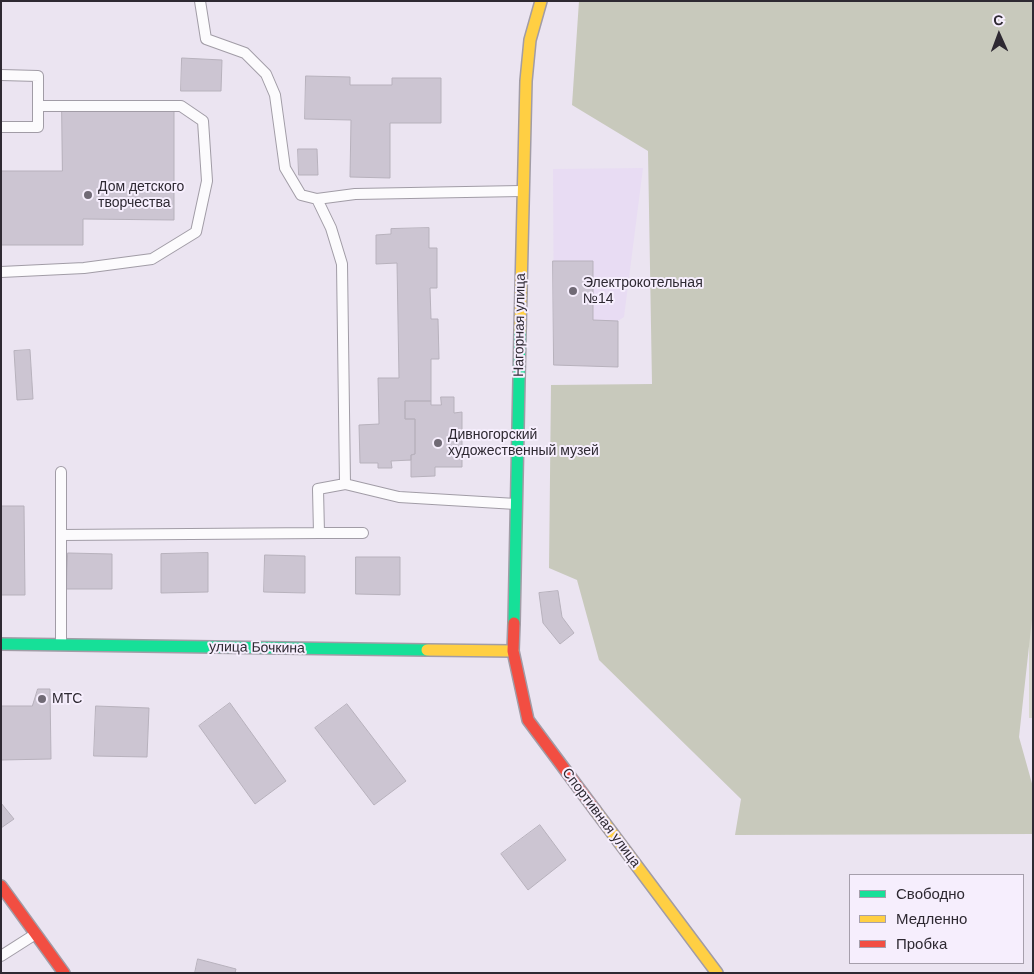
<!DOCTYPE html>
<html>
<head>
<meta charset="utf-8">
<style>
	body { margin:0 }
	#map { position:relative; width:1034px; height:974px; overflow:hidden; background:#ebe4f1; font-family:Helvetica,sans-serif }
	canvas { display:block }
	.frame { position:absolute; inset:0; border:2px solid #2e2932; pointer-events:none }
	.legend { position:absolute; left:849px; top:874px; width:175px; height:90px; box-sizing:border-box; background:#f6eefd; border:1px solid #a69fac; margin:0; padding:6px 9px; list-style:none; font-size:15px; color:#2e2932 }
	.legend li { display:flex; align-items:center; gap:10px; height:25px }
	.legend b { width:25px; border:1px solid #a69fac }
	.north { position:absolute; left:974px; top:10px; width:50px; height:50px; -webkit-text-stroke:4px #f6eefd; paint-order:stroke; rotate:358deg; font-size:14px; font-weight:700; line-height:20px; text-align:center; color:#2e2932 }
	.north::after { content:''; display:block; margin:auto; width:18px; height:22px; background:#2e2932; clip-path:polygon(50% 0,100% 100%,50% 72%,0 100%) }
</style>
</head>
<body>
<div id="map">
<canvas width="1034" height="974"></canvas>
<div class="frame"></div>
<ul class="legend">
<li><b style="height:6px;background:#16e098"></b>Свободно</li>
<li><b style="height:6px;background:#ffcf43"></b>Медленно</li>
<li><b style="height:6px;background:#f24e42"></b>Пробка</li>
</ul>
<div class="north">С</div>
</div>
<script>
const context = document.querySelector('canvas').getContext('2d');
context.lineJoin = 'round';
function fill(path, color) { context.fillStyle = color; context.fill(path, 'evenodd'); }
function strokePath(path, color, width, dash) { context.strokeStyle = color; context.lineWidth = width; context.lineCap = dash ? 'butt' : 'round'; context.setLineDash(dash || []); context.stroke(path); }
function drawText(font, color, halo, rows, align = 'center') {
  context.font = font + ' Helvetica,sans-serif'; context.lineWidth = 4; context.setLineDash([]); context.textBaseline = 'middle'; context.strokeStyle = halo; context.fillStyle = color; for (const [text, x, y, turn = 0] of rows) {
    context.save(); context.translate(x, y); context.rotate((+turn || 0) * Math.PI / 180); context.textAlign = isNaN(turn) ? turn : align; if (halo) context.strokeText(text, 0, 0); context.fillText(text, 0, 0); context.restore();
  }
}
fill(new Path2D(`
	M643 168 624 317 618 321V367L554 365 553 169Z`), '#e8dcf3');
fill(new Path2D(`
	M1029 589H1033V718H1029Z`), '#d8d8ce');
fill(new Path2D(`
	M579 1H1033V610L1019 737 1033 787V834L735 835 741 799 599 660 577 580 549 568 551 385 652 384 648 151 572 105Z`), '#c8c9bc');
const building = new Path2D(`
	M182 58 222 60 221 91H181Z
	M306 76 350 77V85H392V78H441V123H390V178L350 177 351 120 305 119Z
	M62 110 174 111V220L83 219V245H1V171H62Z
	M298 149H317L318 175H299Z
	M429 228V248H437V288H430L431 319H438L439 359H431V401H405V419H415V454L411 455V460L391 461 392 468H378V463H360L359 425 379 424 378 378H399L397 263 376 264V235L391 234V229Z
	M553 261H593V320L618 321V367L554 365Z
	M30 350 33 399 17 400 14 351Z
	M441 397H454V413L462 412V467H435V476L411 477V455L415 454V419H405V401H431V405H441Z
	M1 506H24L25 595H1Z
	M68 553 112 554V589H67Z
	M208 553V592L161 593V554Z
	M265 555 305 556V593L264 592Z
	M356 557H400V595L356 594Z
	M558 591 562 617 574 633 560 644 543 623 539 593Z
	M38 689H50L51 759 1 760V706H32Z
	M230 703 286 781 255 804 199 726Z
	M347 704 406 781 374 805 315 728Z
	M96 706 149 708 147 757 94 756Z
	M1 803 14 819 1 828Z
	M540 825 566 860 528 890 501 854Z
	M198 959 236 969 235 973H195Z`);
fill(building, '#ccc5d2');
strokePath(building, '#b7b1bc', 1);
const lane = new Path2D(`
	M200 1 206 39 245 53 266 74 275 95 285 168 301 195 317 199 355 194 521 191
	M1 75 38 76V106H181L203 121 207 181 196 232 152 259 84 268 1 272
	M1 127H38V106
	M317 199 331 228 342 264 345 484
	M61 472V535L319 533 318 489 345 484 399 497 516 504
	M319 533H363
	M61 644V535
	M1 956 34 935`);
const fast = new Path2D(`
	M514 623 520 331
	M1 644 427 650`);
const slow = new Path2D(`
	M520 331 526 81 530 40 541 1
	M427 650 513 651
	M595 810 717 973`);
const jam = new Path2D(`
	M514 623 513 651 528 720 595 810
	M1 886 64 973`);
strokePath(lane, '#a19ca6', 12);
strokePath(fast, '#a19ca6', 14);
strokePath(slow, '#a19ca6', 14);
strokePath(jam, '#a19ca6', 14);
strokePath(lane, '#fcfbfd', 10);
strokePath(fast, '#16e098', 11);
strokePath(slow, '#ffcf43', 11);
strokePath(jam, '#f24e42', 11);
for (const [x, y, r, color] of [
	[88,195,5,"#706a75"],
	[573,291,5,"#706a75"],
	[438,443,5,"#706a75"],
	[42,699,5,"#706a75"]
]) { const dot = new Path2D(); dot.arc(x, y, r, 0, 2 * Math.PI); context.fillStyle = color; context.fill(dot); strokePath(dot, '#f6eefd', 2); }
drawText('14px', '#2e2932', '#f6eefd', [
	["Дом детского",98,187],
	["творчества",98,203],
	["Электрокотельная",583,283],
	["№14",583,299],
	["Дивногорский",448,435],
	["художественный музей",448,451],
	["МТС",52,699]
], 'left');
drawText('14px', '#2e2932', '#f6eefd', [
	["Нагорная улица",520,325,-89],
	["улица Бочкина",257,648,1],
	["Спортивная улица",601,818,53]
]);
</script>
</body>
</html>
